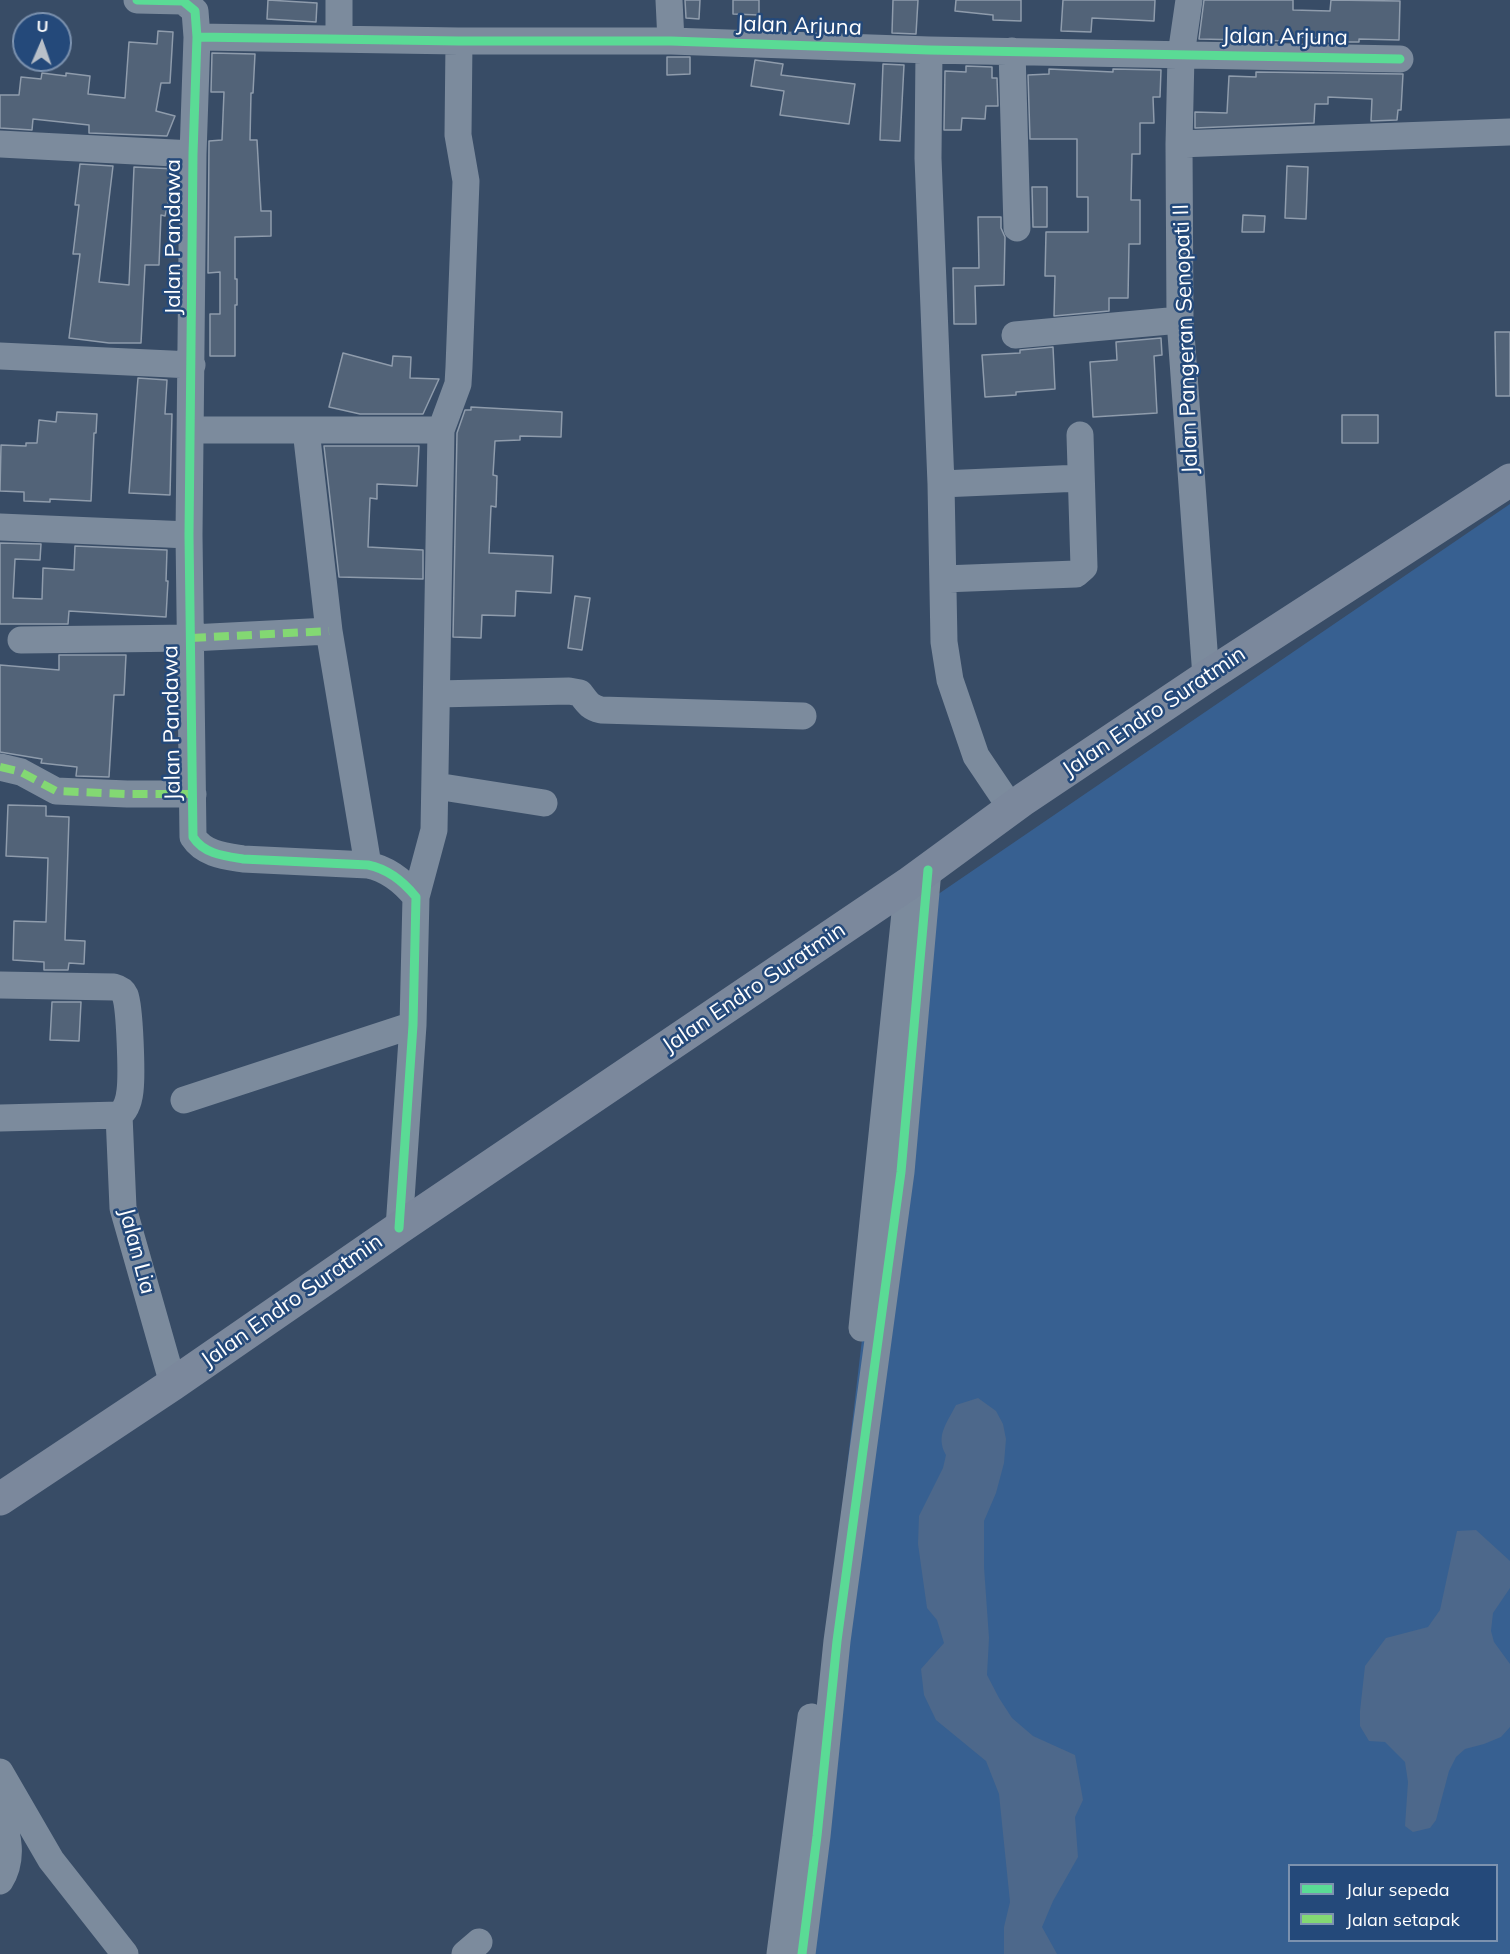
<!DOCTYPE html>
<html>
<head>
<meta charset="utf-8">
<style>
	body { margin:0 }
	#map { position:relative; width:1510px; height:1954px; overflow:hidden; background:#384c66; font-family:Mulish,sans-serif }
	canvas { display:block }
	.legend { position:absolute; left:1288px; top:1864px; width:210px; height:78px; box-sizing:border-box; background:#24497a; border:2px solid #7c92af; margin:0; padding:8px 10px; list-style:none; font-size:18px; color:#fff }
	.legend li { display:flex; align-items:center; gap:12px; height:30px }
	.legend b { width:30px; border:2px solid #7c92af }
	.north { position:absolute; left:12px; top:12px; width:60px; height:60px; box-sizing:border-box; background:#24497a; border:2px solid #7c92af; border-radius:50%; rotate:2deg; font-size:16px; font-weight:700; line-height:24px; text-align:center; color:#fff }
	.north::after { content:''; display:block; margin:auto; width:21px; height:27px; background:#b9c0c9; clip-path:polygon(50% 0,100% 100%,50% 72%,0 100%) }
</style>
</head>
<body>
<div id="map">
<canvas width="1510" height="1954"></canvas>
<ul class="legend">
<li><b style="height:8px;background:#5adb95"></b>Jalur sepeda</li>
<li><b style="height:8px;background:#83d873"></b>Jalan setapak</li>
</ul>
<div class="north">U</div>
</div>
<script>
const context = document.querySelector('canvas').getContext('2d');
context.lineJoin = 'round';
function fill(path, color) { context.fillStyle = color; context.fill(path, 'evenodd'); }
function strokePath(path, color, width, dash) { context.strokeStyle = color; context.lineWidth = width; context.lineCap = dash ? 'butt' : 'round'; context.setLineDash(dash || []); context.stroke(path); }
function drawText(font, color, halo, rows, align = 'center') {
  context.font = font + ' Mulish,sans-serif'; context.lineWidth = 5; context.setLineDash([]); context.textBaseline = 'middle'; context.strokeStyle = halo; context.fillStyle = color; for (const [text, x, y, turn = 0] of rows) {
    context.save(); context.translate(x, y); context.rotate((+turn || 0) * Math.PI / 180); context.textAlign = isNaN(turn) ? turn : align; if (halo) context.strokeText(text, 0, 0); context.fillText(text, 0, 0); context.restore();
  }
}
fill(new Path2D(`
	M1510 504V1954H790L912 912ZM1290 1866H1496V1940H1290Z`), '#376091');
fill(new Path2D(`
	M978 1398 996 1411 1003 1424 1006 1439 1004 1463 996 1493 984 1521V1567L989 1638 987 1675 999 1698 1012 1718 1033 1736 1075 1755 1083 1800 1075 1817 1078 1857 1053 1901 1042 1927 1057 1954H1004V1927L1010 1902 999 1794 986 1761 936 1720 924 1695 921 1669 944 1643 937 1620 927 1608 918 1544 919 1516 943 1468 946 1455C935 1436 947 1423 956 1405Z
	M1476 1530 1510 1561V1588L1493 1613 1491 1631 1494 1642 1510 1664V1727L1501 1737 1484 1744 1465 1749 1456 1757 1449 1771 1436 1820 1430 1828 1413 1832 1405 1826 1408 1782 1405 1762 1385 1742 1369 1741 1360 1726V1711L1365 1666 1386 1638 1428 1627 1440 1610 1457 1531Z`), '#4d688b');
const building = new Path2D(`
	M268 0 317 3 316 22 267 19Z
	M685 0H700L699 19 686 18Z
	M733 0H759V15L733 14Z
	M893 0H918L916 34 892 33Z
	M956 0H1021V21L993 20V15L955 11Z
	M1063 0H1155L1154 21 1092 18 1091 32 1061 31Z
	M1204 0H1293V10L1330 11 1331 0 1400 1 1399 40 1359 39V42H1329V38L1291 37V41L1199 39Z
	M158 31 173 32 170 83H161L156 111 175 116 167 136 89 133V125L33 119 32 130 0 128V95H19L21 77 41 79 42 73 66 76V73L90 76 88 94 125 98 129 42 157 44Z
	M212 53 255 54 253 93H251L250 140H257L261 211H271V236L235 237V279H237V305H235V356H210V314H220V272L208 273 209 141 222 140 224 92H211Z
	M667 57H690V74L667 75Z
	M755 60 783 64 781 75 855 84 849 124 780 115 784 91 751 86Z
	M883 64 904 65 900 141 880 140Z
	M966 66 992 67V78H997L998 106H986L985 119 962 118 961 130H944L945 71 966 72Z
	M1049 69 1113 72V69L1161 70 1160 97H1153L1154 123H1140V154H1132L1131 200H1140V244H1129L1128 298H1109V311L1054 316 1055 276H1045L1046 232H1088V197H1077V139H1030L1028 75 1049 74Z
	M1256 72 1403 74 1401 110H1398L1397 120 1371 121 1372 99 1328 97V104H1315L1314 123 1195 128V112L1227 113 1229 76 1256 77Z
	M80 164 113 166 99 282 129 285 134 167 176 169 165 216 161 215 159 265H145L141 343H109L69 338 80 254H73L79 205H75Z
	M1287 166 1308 167 1306 219 1285 218Z
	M1032 187H1047V227H1033Z
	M1243 215 1265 216 1264 232H1242Z
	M978 217H1001V228L1005 237 1004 285 975 286 976 324H954L953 268H979Z
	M1495 332H1510V396H1496Z
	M1161 338 1162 355 1154 356 1157 413 1093 417 1090 362 1117 360 1116 342Z
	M1053 347 1055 389 1016 392V395L985 397 982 355 1020 353V350Z
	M343 353 392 366 393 356 411 357 410 378 439 379 423 414H360L329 407Z
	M138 378 167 380 165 414H172L170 495 129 493Z
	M471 407 562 412 561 437 520 436V440L495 441 493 475 497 476 496 507 491 506 489 553 553 556 551 593 516 591 515 616 482 615 481 638 453 637 457 433 465 410H471Z
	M57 412 97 414 96 433H94L91 501 50 499V502L24 501V492L0 491 1 445 26 446V443H37L39 420 56 422Z
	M1342 415H1378V443H1342Z
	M324 446H419L417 486 377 484V499L370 498 368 547 423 550V579L339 577Z
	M0 543 41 544 40 560 15 559 13 598 42 599 43 568 74 570 75 546 167 550 166 581H168L166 617 69 611 68 624H0Z
	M575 596 590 598 582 650 568 648Z
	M59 655H126L124 695H114L109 777 76 776 77 767 41 763 42 759 0 752V665L59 670Z
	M8 805 46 806V816L69 817 65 940 85 941 84 964 69 963 68 970H44V962L13 960 14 921 46 922 48 858 6 856Z
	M52 1002H81L79 1041 50 1040Z`);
fill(building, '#526378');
strokePath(building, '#8f9cac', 1.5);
strokePath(new Path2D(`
	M137 0 183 1 195 11 197 37 193 154 189 535 193 837C204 854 224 856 243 859L368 865C388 869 403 881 416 897L413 1025 399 1228
	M669 0 671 41
	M1189 0 1181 55 1179 144 1180 320 1206 677
	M197 37 459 41H671L929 50 1400 59
	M339 39V0
	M929 50 928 158 941 484 944 642 950 680 976 756 1011 808
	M1012 51 1017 228
	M0 144 193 154
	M1179 144 1510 132
	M1015 335 1180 320
	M0 356 192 365
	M191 430H441
	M306 430 329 631 368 865
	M941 484 1081 478
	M0 527 189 535
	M943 579 1076 574 1084 567 1080 435
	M21 640 191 638 329 631
	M437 694 569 691 580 693C587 702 589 707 601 710L803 716
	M0 767 21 772 56 791 127 794H193
	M436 786 544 803
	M416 897 434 830 441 430 458 384 459 367 466 181 458 135 459 41
	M0 985 114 987C118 988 123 990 125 995 130 1008 132 1075 130 1091 129 1100 126 1110 119 1115L0 1118
	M184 1100 413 1025
	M119 1115 123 1208 173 1384
	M862 1328 908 884
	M0 1772 51 1860 125 1954
	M0 1811C8 1835 14 1859 0 1881
	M465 1954 479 1942
	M780 1954 811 1717
	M802 1954 817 1836 837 1641 901 1172 928 870`), '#7c8b9d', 27);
strokePath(new Path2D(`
	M0 1499 173 1384 399 1228 908 884 1024 799 1206 677 1510 480`), '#7b889c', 33);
strokePath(new Path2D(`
	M191 638 329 631
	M0 767 21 772 56 791 127 794H193`), '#83d873', 8, [15, 8]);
strokePath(new Path2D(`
	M137 0 183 1 195 11 197 37 193 154 189 535 193 837C204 854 224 856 243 859L368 865C388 869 403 881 416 897L413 1025 399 1228
	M197 37 459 41H671L929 50 1400 59
	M802 1954 817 1836 837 1641 901 1172 928 870`), '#5adb95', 9);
drawText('22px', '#fff', '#24497a', [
	["Jalan Arjuna",799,26,2],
	["Jalan Arjuna",1285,37,1],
	["Jalan Pandawa",173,237,-90],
	["Jalan Pangeran Senopati II",1186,339,-92],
	["Jalan Endro Suratmin",1154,712,-34],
	["Jalan Pandawa",172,723,-91],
	["Jalan Endro Suratmin",754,988,-34],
	["Jalan Lia",137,1251,75],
	["Jalan Endro Suratmin",292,1301,-35]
]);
</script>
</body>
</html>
